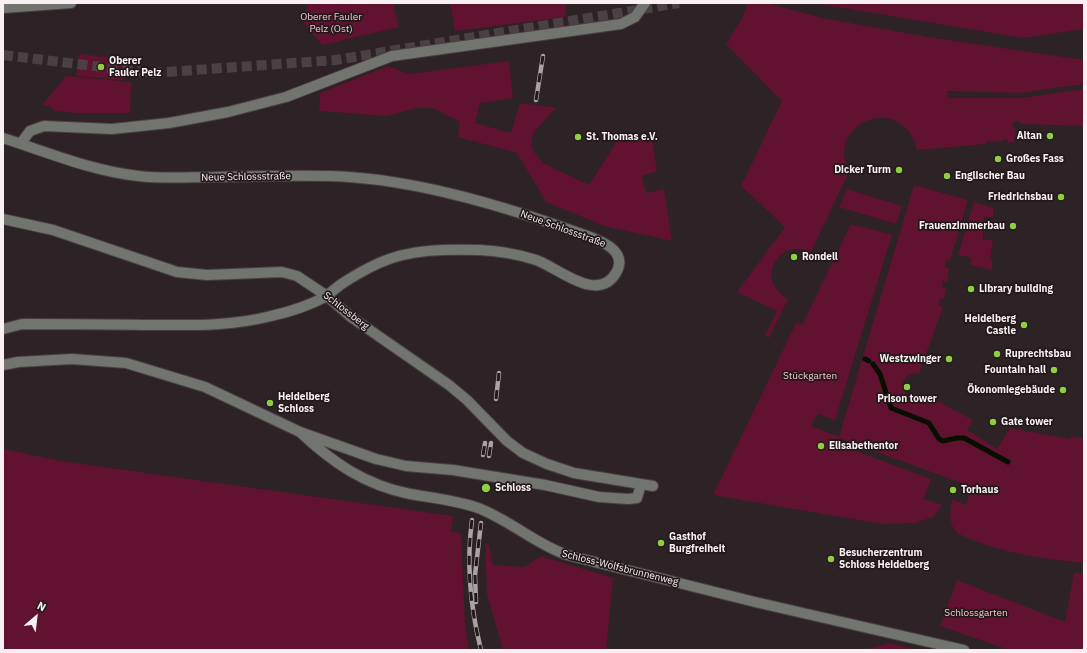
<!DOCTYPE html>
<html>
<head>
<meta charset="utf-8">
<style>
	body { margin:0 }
	#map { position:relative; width:1087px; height:653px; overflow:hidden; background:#2d2225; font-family:"IBM Plex Sans",sans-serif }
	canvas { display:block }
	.frame { position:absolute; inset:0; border:4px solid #f8f0f2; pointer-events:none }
	.north { position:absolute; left:16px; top:597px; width:40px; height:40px; -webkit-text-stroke:3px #23191b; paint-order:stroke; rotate:28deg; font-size:11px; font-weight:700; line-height:16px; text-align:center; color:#f8f0f2 }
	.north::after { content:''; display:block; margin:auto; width:14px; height:18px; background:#f8f0f2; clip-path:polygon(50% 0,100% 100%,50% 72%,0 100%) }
</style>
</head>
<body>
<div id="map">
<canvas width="1087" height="653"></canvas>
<div class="frame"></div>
<div class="north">N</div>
</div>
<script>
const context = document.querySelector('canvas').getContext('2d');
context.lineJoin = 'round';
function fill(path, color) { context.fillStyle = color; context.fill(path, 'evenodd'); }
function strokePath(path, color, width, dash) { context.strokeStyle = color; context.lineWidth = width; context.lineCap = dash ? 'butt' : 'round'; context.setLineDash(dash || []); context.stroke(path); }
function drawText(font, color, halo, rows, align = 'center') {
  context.font = font + ' "IBM Plex Sans",sans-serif'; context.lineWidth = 3.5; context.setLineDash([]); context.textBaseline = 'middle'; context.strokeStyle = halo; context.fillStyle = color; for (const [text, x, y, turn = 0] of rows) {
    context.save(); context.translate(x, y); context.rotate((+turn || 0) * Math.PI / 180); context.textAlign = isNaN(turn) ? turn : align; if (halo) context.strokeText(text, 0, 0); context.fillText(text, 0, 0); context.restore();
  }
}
fill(new Path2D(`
	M308 3H393L399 27 322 45 303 22Z
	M450 3H565L566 17 455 31Z
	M748 3H768L822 18 928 37 1084 60V84L1019 93 947 91 948 98H1021L1084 89V126L1021 124 1016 120 1011 125 1016 130 1014 142 1008 143V140H1002V142L987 141 986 144 917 150C904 92 824 121 849 172L811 252C777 237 755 281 788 299L769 338 765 336 777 311 737 292 785 227 741 186 782 101 726 44 741 20Z
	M815 3H1084V29L1023 38Z
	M79 54 126 59 124 80 76 76Z
	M509 61 513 98 480 103 475 123 511 133 520 103 556 108 533 133 531 148 543 163 589 185 619 138 652 139 657 171 642 176 646 193 664 189 672 241 604 226 546 202 517 153 458 137 460 122 433 108H416L387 116 319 111 320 93 388 66 409 74Z
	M66 76 131 82 130 113H78L54 111 50 106 42 105Z
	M914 185 968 200 950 261 946 260 945 268H949L947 282 943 281 942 287 946 288 944 299H940L939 306 943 307 919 374C889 371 906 414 926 395L973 420 967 430 997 449 1010 428 1071 439V436L1084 438V563C1042 559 995 552 957 533 948 523 950 512 952 499L966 505 972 487 839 438 837 444 931 479 924 499 942 505 933 517 915 523 882 524 713 495 796 323 802 325 851 224 892 235 835 420 818 414 811 426 839 437Z
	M847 189 902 206 896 224 839 207Z
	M974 202 993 208V217H984L983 240H993L990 260H992V270L970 265 972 258 958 255Z
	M3 449 61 461 453 516 451 532 461 533 465 625 469 650H3Z
	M485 543 489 545 493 565 524 567 541 556 613 578 606 650H503L487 594Z
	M1074 573H1084V650H1009L940 626 957 580 1065 622Z
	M890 643 915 650H864Z`), '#601230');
strokePath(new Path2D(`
	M865 359 869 361
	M873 364 880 374 891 408 929 423 939 439 943 441 957 438H964L1008 462`), '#061000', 5);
strokePath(new Path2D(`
	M3 55 152 73 336 60 679 3`), '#4b4144', 10, [10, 5]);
const minor = new Path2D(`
	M3 8 71 3
	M3 138C47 152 92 171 138 176 164 179 190 177 215 177 254 176 292 175 330 176 410 178 498 204 573 231 590 237 631 247 616 273 597 304 559 268 536 260 518 254 499 251 480 250 446 249 410 249 379 263 366 269 352 277 340 285 335 289 330 293 325 297 308 306 289 312 271 316 229 327 186 325 143 325 103 324 62 324 22 324L3 329
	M21 143 30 131 44 126 112 129 169 123 228 112 286 97 392 56 621 24 635 17 645 3
	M3 219 53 230 177 272 207 275 282 272 297 276 327 296 351 317 449 385 467 400 507 441 523 453 547 464 574 473 653 486
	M3 365 18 362 72 359 126 363 205 387 300 432 376 459 406 466 453 470 545 485 599 497 628 499 637 498 641 484
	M300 432C333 463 365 485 410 494 432 498 456 500 478 508 510 520 535 544 567 555L755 602 964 650`);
strokePath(minor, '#493f42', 12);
strokePath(minor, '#71746f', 10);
const rail = new Path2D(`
	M536 100 543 56
	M496 399 499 373
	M483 455 485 443
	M489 456 491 443
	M472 520C466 565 470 606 481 650
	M476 602 475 575 481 523`);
strokePath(rail, '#aba2a4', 4.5);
strokePath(rail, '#23191b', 3, [9]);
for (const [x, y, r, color] of [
	[101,67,4,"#8fcd41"],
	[1050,136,4,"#8fcd41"],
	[578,137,4,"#8fcd41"],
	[998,159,4,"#8fcd41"],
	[899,170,4,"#8fcd41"],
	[947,176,4,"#8fcd41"],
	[1061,197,4,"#8fcd41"],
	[1013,226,4,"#8fcd41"],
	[794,257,4,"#8fcd41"],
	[971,289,4,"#8fcd41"],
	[1024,325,4,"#8fcd41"],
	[997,354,4,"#8fcd41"],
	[949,359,4,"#8fcd41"],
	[1054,370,4,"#8fcd41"],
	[907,387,4,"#8fcd41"],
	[1063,390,4,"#8fcd41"],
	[270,403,4,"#8fcd41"],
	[993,422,4,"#8fcd41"],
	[821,446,4,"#8fcd41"],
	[486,488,5,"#8fcd41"],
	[953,490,4,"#8fcd41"],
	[661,543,4,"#8fcd41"],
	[831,559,4,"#8fcd41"]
]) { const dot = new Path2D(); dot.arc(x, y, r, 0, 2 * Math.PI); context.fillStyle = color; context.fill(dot); strokePath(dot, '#23191b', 1.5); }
drawText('10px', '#f5c4cf', '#23191b', [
	["Oberer Fauler",331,17],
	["Pelz (Ost)",331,29],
	["Stückgarten",810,376],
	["Schlossgarten",976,613]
]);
drawText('bold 10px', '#f8f0f2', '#23191b', [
	["Oberer",109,61],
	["Fauler Pelz",109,73],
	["Altan",1042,136,"right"],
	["St. Thomas e.V.",586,137],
	["Großes Fass",1006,159],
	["Dicker Turm",891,170,"right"],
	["Englischer Bau",955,176],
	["Friedrichsbau",1053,197,"right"],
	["Frauenzimmerbau",1005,226,"right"],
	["Rondell",802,257],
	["Library building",979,289],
	["Heidelberg",1016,319,"right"],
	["Castle",1016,331,"right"],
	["Ruprechtsbau",1005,354],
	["Westzwinger",941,359,"right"],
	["Fountain hall",1046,370,"right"],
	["Ökonomiegebäude",1055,390,"right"],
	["Heidelberg",278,397],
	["Schloss",278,409],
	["Prison tower",907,399,"center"],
	["Gate tower",1001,422],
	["Elisabethentor",829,446],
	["Schloss",495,488],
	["Torhaus",961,490],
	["Gasthof",669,537],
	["Burgfreiheit",669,549],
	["Besucherzentrum",839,553],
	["Schloss Heidelberg",839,565]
], 'left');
drawText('10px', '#f8f0f2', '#23191b', [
	["Neue Schlossstraße",246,177,-1],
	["Neue Schlossstraße",563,229,20],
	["Schlossberg",346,311,38],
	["Schloss-Wolfsbrunnenweg",620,568,14]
]);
</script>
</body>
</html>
